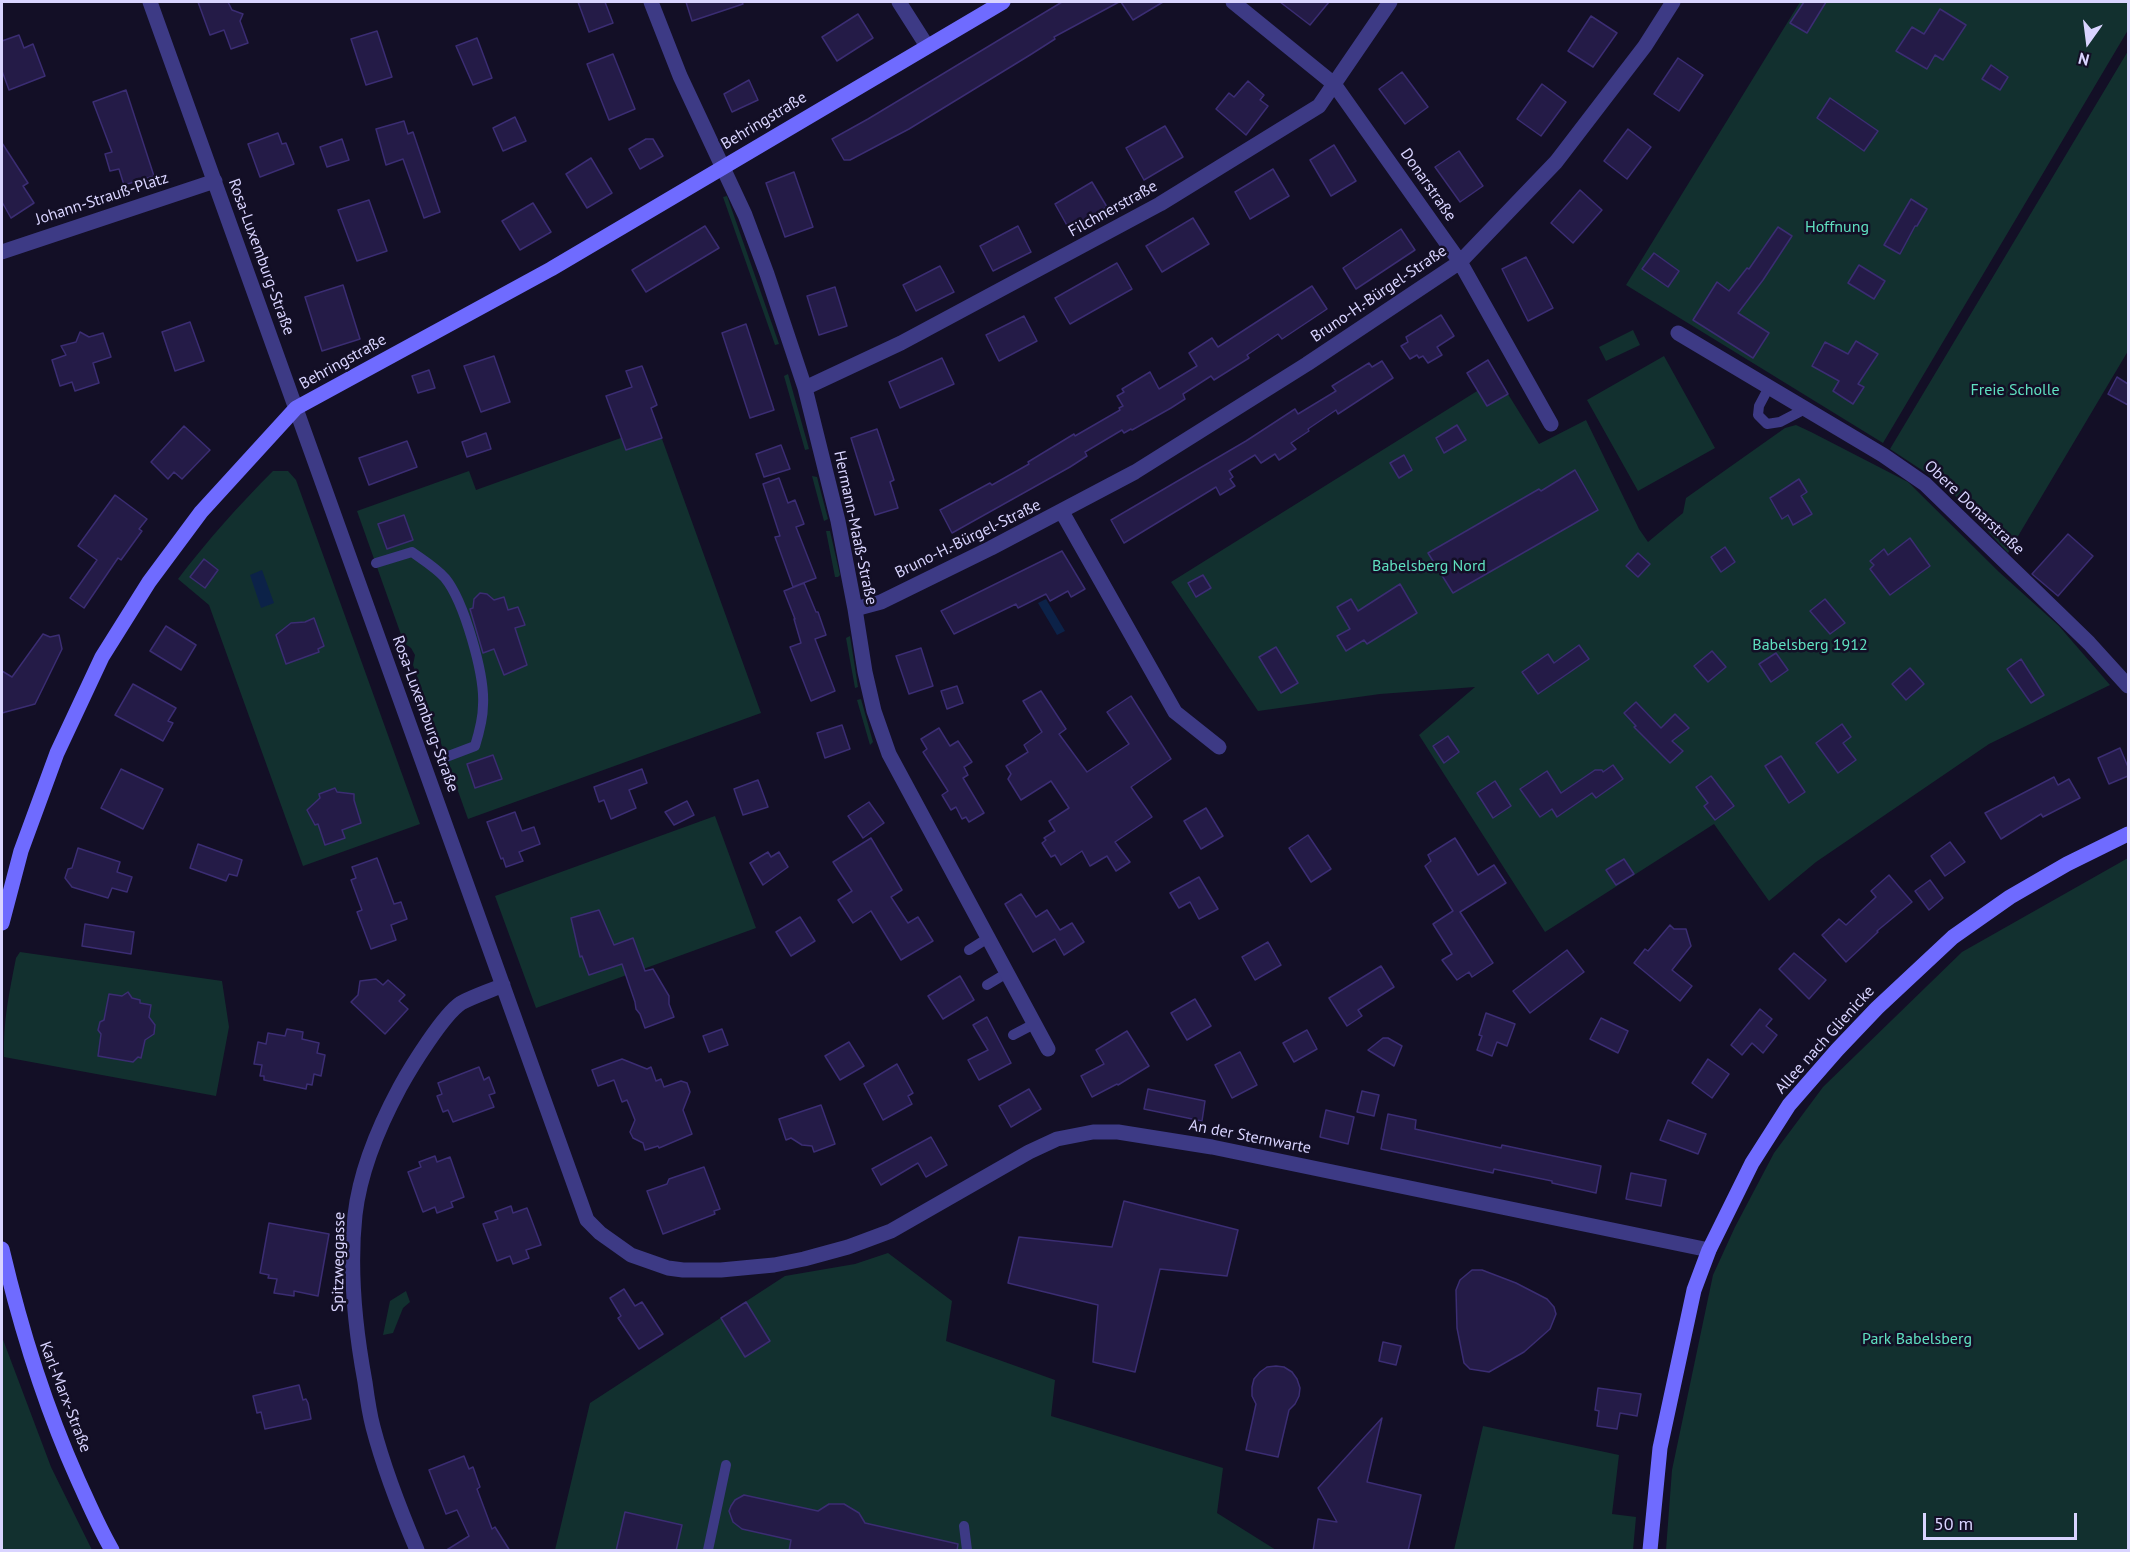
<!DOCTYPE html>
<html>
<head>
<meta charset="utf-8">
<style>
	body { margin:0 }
	#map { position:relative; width:2130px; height:1552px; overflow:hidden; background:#130f26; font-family:"PT Sans",sans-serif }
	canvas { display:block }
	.frame { position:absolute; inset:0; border:3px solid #d9d4ff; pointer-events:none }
	.north { position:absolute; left:2058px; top:12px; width:60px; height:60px; -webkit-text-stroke:4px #130f26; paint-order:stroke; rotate:194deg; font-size:16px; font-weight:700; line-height:24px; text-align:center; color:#d9d4ff }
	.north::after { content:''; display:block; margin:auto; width:21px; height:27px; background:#d9d4ff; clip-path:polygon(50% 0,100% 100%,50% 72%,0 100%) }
	.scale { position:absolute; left:1923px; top:1513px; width:154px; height:27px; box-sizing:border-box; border:3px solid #d9d4ff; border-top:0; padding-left:8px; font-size:18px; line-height:21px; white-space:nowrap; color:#d9d4ff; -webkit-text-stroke:4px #130f26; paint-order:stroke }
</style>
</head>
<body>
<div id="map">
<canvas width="2130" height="1552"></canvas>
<div class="frame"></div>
<div class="north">N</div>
<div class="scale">50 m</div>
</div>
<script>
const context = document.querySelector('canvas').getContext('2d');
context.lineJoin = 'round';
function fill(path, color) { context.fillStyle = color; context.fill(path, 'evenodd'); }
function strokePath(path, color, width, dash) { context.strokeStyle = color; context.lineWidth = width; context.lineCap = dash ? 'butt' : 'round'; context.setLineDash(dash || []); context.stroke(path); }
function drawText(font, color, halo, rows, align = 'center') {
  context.font = font + ' "PT Sans",sans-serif'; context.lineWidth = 5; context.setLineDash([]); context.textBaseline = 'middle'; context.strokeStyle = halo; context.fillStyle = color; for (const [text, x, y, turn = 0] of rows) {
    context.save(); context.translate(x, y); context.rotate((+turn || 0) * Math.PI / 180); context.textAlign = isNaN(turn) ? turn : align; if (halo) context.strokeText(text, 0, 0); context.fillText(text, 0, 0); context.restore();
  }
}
fill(new Path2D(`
	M1800 2H2128V30L1883 443 1626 285Z
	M2128 51V351L2008 553 1946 486 1890 449Z
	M727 196 779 344 775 345 723 197Z
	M1633 330 1640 345 1606 361 1599 347Z
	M1664 356 1715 448 1638 491 1587 400Z
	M788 374 809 449 805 450 784 376Z
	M1498 378 1539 444 1586 420 1639 529 1648 542 1683 513 1686 498 1785 428 1796 425 1811 432 1908 482 1999 572 2059 626 2110 685 1989 744 1816 862 1769 901 1714 824 1545 932 1419 735 1475 687 1380 694 1258 711 1171 582Z
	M657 425 761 713 468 819 413 665 415 655 411 648 404 643 357 511 469 471 476 490Z
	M273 471H288L296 480 420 824 303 866 209 605 178 579C207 541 239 505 273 471Z
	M812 476 817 477 828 519 824 521Z
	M826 531H830L840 575 838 577H835Z
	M850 636 858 687 855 688 846 638Z
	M861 699 873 742 870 745 857 700Z
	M715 816 756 928 536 1008 495 896Z
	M2128 858V1550H1666L1672 1470 1713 1275 1735 1227 1774 1153 1823 1087 1962 952Z
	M20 952 222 981 229 1027 216 1096 4 1057C3 1021 9 994 16 958Z
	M888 1253 952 1301 946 1341 1055 1380 1051 1416 1223 1468 1217 1513 1276 1550H555L590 1403 785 1276 855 1264Z
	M406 1291 410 1302 403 1308 393 1333 383 1335 390 1301Z
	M2 1337 51 1467 92 1550H2Z
	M1483 1426 1619 1455 1612 1514 1636 1517 1633 1550H1454Z`), '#12302f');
fill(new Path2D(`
	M262 570 274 603 261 608 250 575Z
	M1046 599 1065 631 1057 635 1038 603Z`), '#0c2248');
const building = new Path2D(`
	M198 2H228L232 10 243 14 240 21 248 43 231 49 224 30 210 35Z
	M578 2H605L613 23 589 32Z
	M686 2H742L743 4 692 21Z
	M1062 2H1119L1054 37 1055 39 1030 55 909 129 850 160H844L832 139 868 119Z
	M1121 2H1163L1133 20Z
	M1280 2H1329L1310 25Z
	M1804 2H1826L1807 33 1790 23Z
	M1940 9 1966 25 1943 60 1935 55 1927 69 1896 51 1912 27 1924 34Z
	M858 14 873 38 837 61 822 37Z
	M1591 16 1617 33 1593 67 1568 51Z
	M377 31 392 77 366 85 351 39Z
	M19 35 24 48 33 44 45 76 9 90 2 71V41Z
	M477 38 492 78 473 85 456 46Z
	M613 54 635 109 609 120 587 64Z
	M1678 58 1703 75 1679 111 1654 94Z
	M1991 65 2008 77 2000 90 1982 79Z
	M1402 72 1428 107 1405 124 1379 89Z
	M749 80 758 100 732 112 724 94Z
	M1248 81 1264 95 1260 100 1268 106 1246 135 1216 109 1229 93 1234 97Z
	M1542 84 1566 102 1541 136 1517 119Z
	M126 90 154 176 124 185 119 169 110 171 105 154 112 152 93 102Z
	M1830 98 1878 131 1864 151 1817 118Z
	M515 117 526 141 503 151 493 128Z
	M404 121 408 134 413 132 440 212 424 218 403 159 386 165 376 129Z
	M1165 126 1183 157 1144 180 1126 148Z
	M1628 129 1651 147 1627 179 1604 161Z
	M278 133 282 144 286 143 294 164 260 177 248 144Z
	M342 139 349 160 327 167 320 147Z
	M646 139H653L663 156 640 169 629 149Z
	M2 143 28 183 23 186 34 203 11 218 2 202Z
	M1334 145 1356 181 1331 196 1310 160Z
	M1459 151 1483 186 1460 202 1435 167Z
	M591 158 612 193 587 208 566 174Z
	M1273 169 1289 196 1250 219 1235 192Z
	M794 172 813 227 785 237 766 183Z
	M1092 182 1107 207 1069 229 1055 204Z
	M1580 190 1602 210 1573 243 1551 223Z
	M1911 199 1927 209 1917 226H1915L1900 254 1884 245Z
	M369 200 387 251 357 261 338 210Z
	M533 203 551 232 520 250 502 221Z
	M1193 218 1209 244 1162 272 1146 246Z
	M705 226 719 248 646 292 632 270Z
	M1018 226 1031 252 993 271 980 246Z
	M1778 227 1792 236 1763 280 1738 313 1769 333 1753 358 1693 320 1717 282 1729 291 1747 268 1749 269Z
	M1401 229 1415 250 1356 289 1343 268Z
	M1654 253 1679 271 1668 287 1642 269Z
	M1526 257 1553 308 1528 321 1502 269Z
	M1117 263 1132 289 1070 324 1055 298Z
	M1859 265 1885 281 1874 299 1848 283Z
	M940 266 954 292 916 311 903 285Z
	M343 285 360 339 322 351 305 297Z
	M1312 286 1327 309 1282 339 1278 334 1247 355 1249 358 1214 380 1211 376 1183 394 1185 399 1171 408 1132 430 1131 429 1124 433 1122 430 1085 452 1087 456 1070 467 952 533 940 510 990 483 992 485 1029 464 1028 462 1074 434 1075 436 1120 410 1119 408 1123 406 1117 396 1124 392 1122 389 1150 372 1159 389 1197 366 1189 353 1212 338 1218 347Z
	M835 287 847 326 819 335 807 296Z
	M1441 315 1454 336 1437 347 1442 355 1428 363 1423 356 1419 358 1417 355 1410 359 1401 346 1408 342 1406 337Z
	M1024 316 1037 341 999 361 986 335Z
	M190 322 204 361 175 371 162 332Z
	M746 324 774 410 750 418 722 333Z
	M80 332 89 337 103 333 111 357 93 363 99 383 75 391 72 382 60 386 52 360 66 355 61 346 76 342Z
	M1856 341 1878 354 1858 384 1864 387 1853 404 1833 391 1839 381 1812 366 1825 342 1848 354Z
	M494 356 510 402 481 412 464 366Z
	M942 358 954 384 900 408 889 382Z
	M1488 360 1508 394 1487 406 1467 373Z
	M1382 361 1393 378 1338 414 1336 410 1308 429 1309 431 1291 443 1296 449 1279 460 1275 454 1261 463 1255 455 1229 471 1233 477 1230 479 1235 486 1220 495 1216 487 1124 543 1111 520 1246 441 1295 409 1298 414 1336 391 1332 386 1369 363 1372 367Z
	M642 366 657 405 651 408 662 438 626 450 606 396 632 387 626 371Z
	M429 370 435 388 418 393 412 376Z
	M2117 377 2128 384V405L2108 394Z
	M1457 425 1466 440 1444 453 1436 438Z
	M184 426 210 450 182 479 174 472 168 479 151 462Z
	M877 429 894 480 890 482 898 508 875 515 851 438Z
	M486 433 491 449 467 457 462 442Z
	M407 441 417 467 369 485 359 458Z
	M781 445 790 469 764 477 756 454Z
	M1404 455 1412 470 1399 478 1390 463Z
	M1575 470 1598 510 1453 593 1428 553 1539 489 1541 491Z
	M779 478 788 503 795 500 804 524 796 527 816 578 793 587 775 537 780 536 763 484Z
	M1799 479 1807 492 1801 496 1812 514 1793 525 1788 515 1782 519 1770 498Z
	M115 495 147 519 139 529 142 531 121 560 118 558 84 608 70 598 97 560 78 546Z
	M404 515 413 540 387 549 378 524Z
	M2068 534 2093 556 2058 596 2032 574Z
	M1910 538 1930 566 1890 595 1870 569 1874 565 1870 561 1884 549 1888 555Z
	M1725 547 1735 562 1721 572 1711 557Z
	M1062 551 1085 589 1071 597 1068 591 1050 601 1046 594 1018 608 1016 604 954 634 941 611Z
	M1638 553 1650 564 1638 577 1626 566Z
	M204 559 218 570 205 588 190 577Z
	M1203 575 1211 588 1196 597 1188 583Z
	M804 583 816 612H818L826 635 815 639 835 691 811 701 790 647 801 643 794 619H795L784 591Z
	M1400 584 1417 613 1367 644 1364 640 1346 651 1337 636 1350 629 1337 607 1351 599 1358 611Z
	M480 593 487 594 494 600 504 597 508 610 518 607 525 625 515 628 527 665 504 675 494 649 483 653 470 609 473 608 474 599Z
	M1825 599 1845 623 1830 634 1810 611Z
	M314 618 324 646 318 649 319 652 286 664 276 635 291 623 305 622Z
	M166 626 196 645 181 670 150 651Z
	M43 634 50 637 59 635 62 649 35 704 2 713V671L12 677Z
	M1579 645 1589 659 1538 694 1522 672 1548 654 1554 663Z
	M1276 647 1298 683 1281 693 1259 657Z
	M921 648 933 686 909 694 896 656Z
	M1712 651 1726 667 1708 682 1694 666Z
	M1776 653 1788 670 1771 682 1759 664Z
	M2021 659 2044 695 2031 703 2007 669Z
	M1910 668 1924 684 1906 700 1892 684Z
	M133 684 176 708 168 721 173 723 163 741 115 715Z
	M957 686 963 703 947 709 941 691Z
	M1041 691 1066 729 1059 734 1087 772 1129 744 1107 712 1131 696 1171 759 1131 787 1152 817 1115 842 1130 862 1116 871 1107 856 1090 866 1082 851 1061 865 1055 855 1051 857 1042 843 1046 840 1044 838 1055 831 1049 821 1069 808 1051 781 1021 800 1008 779 1011 774 1006 766 1028 752 1024 745 1042 732 1023 701Z
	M1636 702 1661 728 1675 714 1689 728 1672 741 1683 751 1670 763 1634 727 1636 726 1624 713Z
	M1842 724 1851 737 1843 743 1856 760 1838 773 1816 743Z
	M842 725 850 749 825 758 817 733Z
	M939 728 950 746 958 741 972 762 964 767 968 775 963 778 984 813 969 822 966 817 962 819 956 807 951 810 942 795 948 791 923 752 927 749 921 739Z
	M1448 736 1459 752 1444 763 1433 746Z
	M2120 748 2128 767V776L2109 784 2098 758Z
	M493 755 502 779 475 788 467 764Z
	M1781 756 1805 792 1789 803 1765 766Z
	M1613 765 1623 779 1596 798 1592 793 1557 817 1552 809 1540 817 1520 789 1547 771 1561 793 1595 770H1602L1603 772Z
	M121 769 163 789 143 829 101 808Z
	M642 769 647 783 629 790 636 808 611 819 604 800 599 802 594 787Z
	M1711 776 1734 806 1715 820 1704 806 1708 803 1696 787Z
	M2054 777 2058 785 2069 779 2080 798 2043 817 2041 814 2001 839 1985 813Z
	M758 780 768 807 743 815 734 789Z
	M1495 781 1511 806 1493 818 1477 793Z
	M335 788 337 792 354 794V800L361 823 342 830 345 838 325 845 318 824 315 825 307 810 320 798 319 794Z
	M687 801 694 815 674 825 665 812Z
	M869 802 884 823 863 838 848 816Z
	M1206 808 1223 836 1201 849 1184 821Z
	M515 812 522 831 534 827 540 844 519 852 523 861 506 867 503 858 501 859 487 822Z
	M1308 835 1331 869 1311 882 1289 848Z
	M871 838 902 890 891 897 908 923 918 917 933 941 901 960 871 911 853 923 838 900 852 891 833 862Z
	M1455 838 1478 875 1494 865 1506 883 1460 912 1493 963 1472 977 1469 972 1457 980 1442 960 1452 954 1433 924 1453 911 1425 866 1431 861 1428 855Z
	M1950 842 1965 862 1945 876 1931 856Z
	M198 844 242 860 237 876 229 874 226 881 190 868Z
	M78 848 120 862 117 872 132 877 127 892 112 888 108 898 72 887 65 878 68 869 72 868Z
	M768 852 771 857 779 852 788 867 763 885 750 863Z
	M377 858 394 904 401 902 407 919 391 925 396 940 371 949 357 912 362 910 351 880 356 878 352 867Z
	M1624 859 1634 874 1616 885 1606 870Z
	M1889 875 1912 902 1877 931 1878 932 1846 962 1822 935 1839 919 1846 925 1876 897 1871 891Z
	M1199 877 1218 909 1199 919 1190 902 1179 908 1170 893Z
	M1930 880 1943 898 1929 910 1915 891Z
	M1021 894 1036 917 1047 910 1060 930 1072 923 1084 942 1064 955 1055 939 1033 952 1005 904Z
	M599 910 614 945 633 938 645 971 653 969 669 996V1004L674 1017 645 1028 640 1014 636 1009 635 1002 622 964 589 975 582 956 580 957 571 918Z
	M800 917 815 941 791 956 776 932Z
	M85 924 134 932 131 954 82 946Z
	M1670 925 1674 929H1686L1691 946 1672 970 1692 986 1680 1001 1634 963 1645 949 1648 951Z
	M1268 942 1281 965 1255 980 1242 957Z
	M1567 950 1584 972 1530 1013 1513 991Z
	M1794 953 1826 980 1809 999 1779 969Z
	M1381 966 1394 987 1358 1010 1362 1016 1347 1026 1329 998Z
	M960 976 974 1000 943 1019 928 996Z
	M376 979 383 985 388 980 405 995 399 1001 408 1009 385 1034 351 1002 358 995 360 981Z
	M128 992 132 998 140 1000V1003L151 1005 149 1017 155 1025 154 1034 145 1040 141 1058 138 1057 133 1062 98 1056 101 1034 98 1030 100 1022 104 1020 109 994 122 996Z
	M1195 999 1211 1026 1187 1040 1171 1013Z
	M1760 1009 1772 1019 1766 1026 1777 1035 1763 1053 1752 1043 1742 1055 1731 1045Z
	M1486 1013 1515 1024 1507 1046 1497 1042 1492 1056 1477 1050 1482 1036 1479 1035Z
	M987 1017 1011 1063 979 1080 968 1060 988 1050 973 1025Z
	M1601 1018 1628 1031 1618 1053 1590 1039Z
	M287 1029 303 1032 302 1039 319 1043 317 1053 325 1055 321 1076 314 1074 312 1085 307 1084 306 1089 264 1080V1076H260L262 1065 254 1064 258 1042 266 1044 268 1033 285 1036Z
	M722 1029 728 1045 709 1052 703 1036Z
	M1307 1030 1317 1049 1294 1062 1283 1043Z
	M1127 1031 1149 1066 1118 1085 1117 1084 1092 1097 1081 1076 1104 1064 1096 1050Z
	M1383 1038H1388L1402 1046 1394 1066 1368 1050Z
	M849 1042 864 1066 840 1080 825 1056Z
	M1240 1052 1257 1085 1232 1098 1215 1065Z
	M622 1059 647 1069 651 1067 656 1081 661 1079 664 1087 681 1081 687 1083 690 1092 683 1110 692 1134 659 1148 658 1146 645 1150 643 1143 633 1138 630 1132 635 1120 627 1100 622 1102 614 1080 598 1086 592 1070Z
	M1708 1059 1729 1074 1712 1098 1692 1083Z
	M897 1064 913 1093 908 1096 912 1104 883 1120 864 1084Z
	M479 1067 484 1080 489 1077 495 1093 489 1095 494 1107 453 1122 448 1110 443 1112 437 1096 442 1094 438 1083Z
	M1029 1089 1041 1109 1011 1127 999 1106Z
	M1148 1089 1205 1101 1202 1121 1144 1109Z
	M1362 1091 1379 1095 1374 1116 1357 1112Z
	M821 1105 835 1144 814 1152 812 1146 802 1145 791 1138 786 1140 779 1119Z
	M1326 1110 1354 1117 1348 1144 1320 1137Z
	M1388 1114 1416 1120 1415 1129 1501 1148 1502 1145 1601 1166 1596 1193 1552 1183V1181L1494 1169 1493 1173 1381 1149Z
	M1668 1120 1706 1134 1698 1154 1660 1140Z
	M931 1137 947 1165 926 1177 918 1163 881 1185 872 1169Z
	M435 1156 437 1162 450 1157 464 1197 451 1202 453 1207 437 1213 435 1207 423 1212 408 1172 421 1167 419 1162Z
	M704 1167 720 1209 714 1211 715 1214 663 1234 647 1191 667 1184 669 1179Z
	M1631 1173 1666 1180 1661 1206 1626 1199Z
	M1124 1201 1238 1230 1227 1276 1160 1269 1135 1372 1093 1362 1098 1305 1008 1283 1019 1237 1112 1247Z
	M511 1206 513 1213 527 1208 541 1245 526 1250 529 1258 513 1264 510 1256 497 1261 483 1224 498 1219 495 1212Z
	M269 1223 329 1234 318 1296 294 1291V1296L274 1293 277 1279 268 1278 269 1275 260 1273Z
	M1472 1270H1482L1516 1283 1547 1299 1554 1307 1556 1314 1550 1329 1524 1352 1489 1372 1470 1369 1464 1363 1457 1328 1456 1290 1460 1280Z
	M624 1289 635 1306 642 1302 663 1334 639 1349 618 1318 621 1316 610 1298Z
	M746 1302 770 1341 745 1357 721 1318Z
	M1383 1342 1401 1346 1396 1365 1379 1361Z
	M1276 1366 1284 1367 1292 1372 1297 1379 1300 1388 1299 1396 1295 1404 1289 1410 1278 1457 1246 1450 1256 1404 1252 1396V1387L1254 1379 1260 1372 1267 1367Z
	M299 1385 303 1400 306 1399 308 1403 311 1419 265 1429 261 1412 257 1413 253 1396Z
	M1598 1388 1641 1394 1637 1416 1620 1413 1617 1429 1597 1426 1599 1411 1595 1410Z
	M1382 1418 1367 1482 1421 1495 1408 1551H1313L1318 1519 1337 1522 1318 1488Z
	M464 1456 469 1469 473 1467 480 1487 477 1489 492 1529 495 1527 510 1551H445L469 1536 457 1510 446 1514 429 1470Z
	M744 1495 818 1511 829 1504H844L859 1513 865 1523 958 1544 957 1551H789L791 1540 742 1529 733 1522 729 1511 731 1506 735 1500Z
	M625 1512 682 1525 676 1551H616Z`);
fill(building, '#241b47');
strokePath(building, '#3b2d73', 1.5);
strokePath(new Path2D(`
	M1769 387 1759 406 1758 415 1767 424 1780 422 1805 409
	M376 563 412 552C423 560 436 568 445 578 464 601 485 675 483 705 483 719 479 733 475 746L446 757
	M969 950 988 938
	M987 985 1007 973
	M1013 1035 1034 1024
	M964 1526 967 1550
	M708 1550 726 1465`), '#3d3a85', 10);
strokePath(new Path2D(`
	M150 2 587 1220 600 1233 631 1255 668 1268 683 1270H721L774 1265 804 1259 848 1247 891 1231 1029 1152 1057 1139 1093 1132H1118L1212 1147 1709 1250
	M651 2 680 76 745 215 767 274 805 388 838 521 855 609 865 672 874 711 889 754 1048 1049
	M899 2 927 46
	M1233 2 1334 84 1460 262 1551 424
	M2 252 215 181
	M1678 333 1883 455 1925 484 2089 643 2128 686
	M805 388 901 343 1160 204 1319 106 1390 2
	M1062 512 1175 712 1219 747
	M855 609 881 602 991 548 1135 472 1307 364 1460 262 1556 162 1645 46 1673 2
	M417 1550C400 1510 384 1469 373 1427 369 1412 367 1397 365 1382 355 1328 349 1270 355 1215 360 1171 379 1126 400 1087 411 1067 443 1015 461 1003 474 996 490 991 503 985`), '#3d3a85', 15);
strokePath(new Path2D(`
	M2 923 21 851 57 753 102 657 149 582 201 512 296 408 551 269 1003 2
	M2 1249C21 1330 44 1404 78 1480 89 1504 99 1528 112 1550
	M1650 1550 1660 1448 1694 1290 1709 1250 1752 1163 1789 1105 1837 1050 1877 1008 1953 937 2010 897 2067 864 2128 834`), '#6f6bff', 15);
drawText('16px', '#d9d4ff', '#130f26', [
	["Behringstraße",764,121,-31],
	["Donarstraße",1428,185,55],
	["Johann-Strauß-Platz",102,199,-18],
	["Filchnerstraße",1113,209,-29],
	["Rosa-Luxemburg-Straße",261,257,70],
	["Bruno-H.-Bürgel-Straße",1379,294,-34],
	["Behringstraße",343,362,-29],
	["Obere Donarstraße",1974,508,43],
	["Hermann-Maaß-Straße",855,528,78],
	["Bruno-H.-Bürgel-Straße",968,539,-26],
	["Rosa-Luxemburg-Straße",425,714,70],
	["Allee nach Glienicke",1825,1040,-48],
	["An der Sternwarte",1250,1137,11],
	["Spitzweggasse",339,1262,-89],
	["Karl-Marx-Straße",65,1397,69]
]);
drawText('16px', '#5fe0c0', '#130f26', [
	["Hoffnung",1837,227],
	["Freie Scholle",2015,390],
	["Babelsberg Nord",1429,566],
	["Babelsberg 1912",1810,645],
	["Park Babelsberg",1917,1339]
]);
</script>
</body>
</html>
